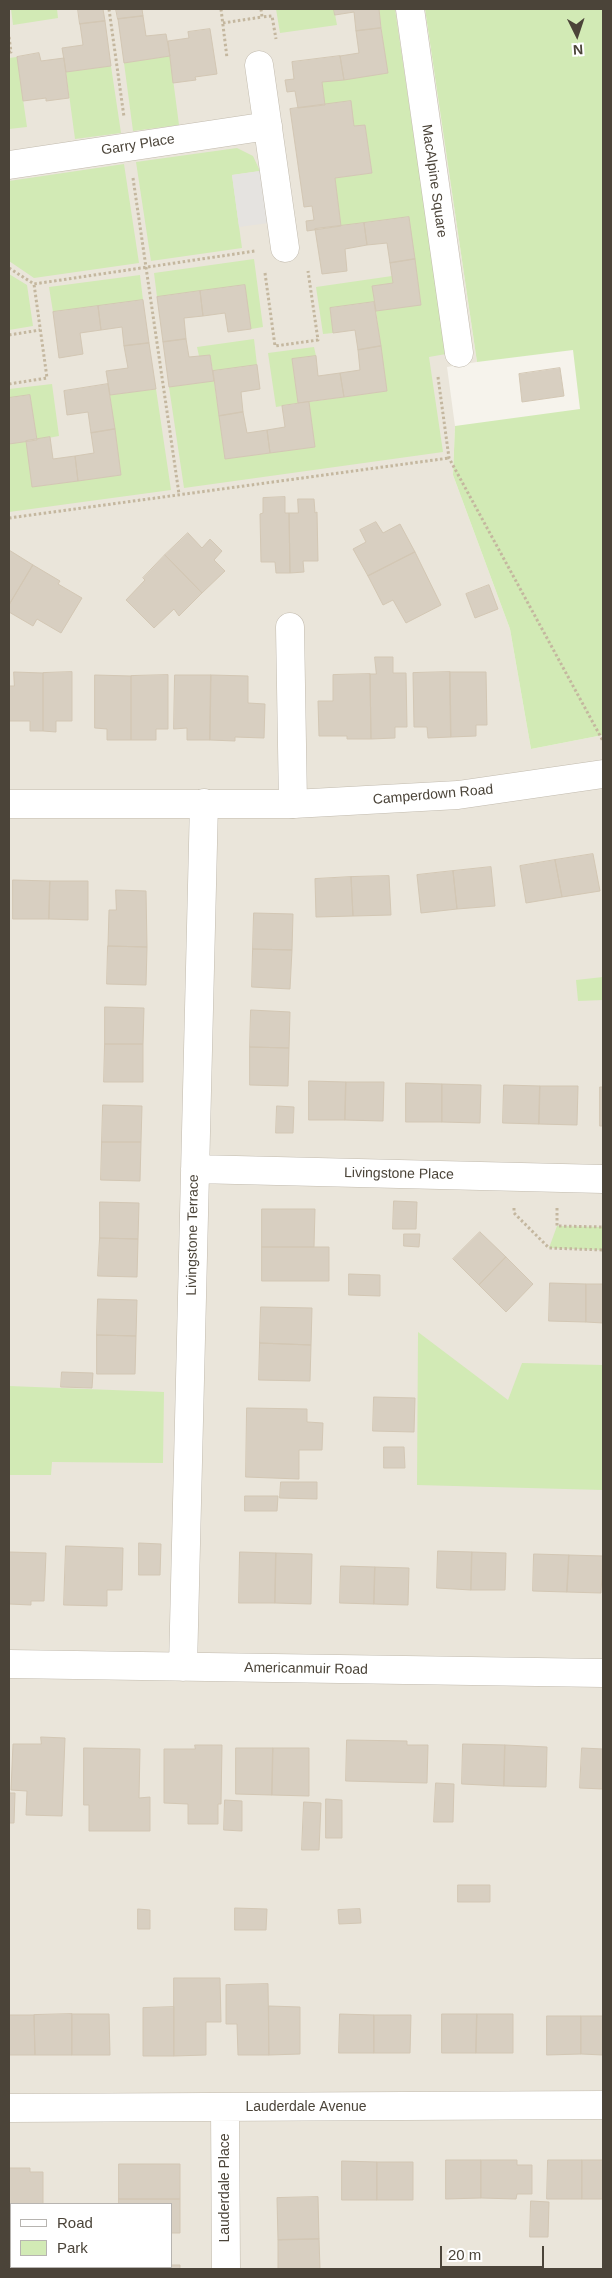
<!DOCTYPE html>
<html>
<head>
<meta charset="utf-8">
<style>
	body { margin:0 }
	#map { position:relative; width:612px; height:2278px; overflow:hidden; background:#f6f3ec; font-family:Arial,sans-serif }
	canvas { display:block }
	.frame { position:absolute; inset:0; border:10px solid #4b4439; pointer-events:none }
	.legend { position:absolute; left:10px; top:2203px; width:162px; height:65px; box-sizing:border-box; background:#fff; border:1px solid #b7b4b0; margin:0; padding:6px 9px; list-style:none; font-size:15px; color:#4b4439 }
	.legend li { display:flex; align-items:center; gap:10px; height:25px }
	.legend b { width:25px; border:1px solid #b7b4b0 }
	.north { position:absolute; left:552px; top:10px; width:50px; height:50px; -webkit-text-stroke:4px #fff; paint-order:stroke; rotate:176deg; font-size:14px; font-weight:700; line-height:20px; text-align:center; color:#4b4439 }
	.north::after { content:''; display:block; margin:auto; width:18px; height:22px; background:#4b4439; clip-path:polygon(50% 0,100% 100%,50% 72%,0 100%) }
	.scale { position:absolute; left:440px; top:2246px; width:104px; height:22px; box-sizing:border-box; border:2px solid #4b4439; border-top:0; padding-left:6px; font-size:15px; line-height:18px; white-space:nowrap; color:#4b4439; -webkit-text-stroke:4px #fff; paint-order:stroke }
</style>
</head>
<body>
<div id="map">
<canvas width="612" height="2278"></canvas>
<div class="frame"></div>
<ul class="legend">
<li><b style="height:6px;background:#fff"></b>Road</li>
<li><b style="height:14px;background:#d2eab5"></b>Park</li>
</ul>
<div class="north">N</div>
<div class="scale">20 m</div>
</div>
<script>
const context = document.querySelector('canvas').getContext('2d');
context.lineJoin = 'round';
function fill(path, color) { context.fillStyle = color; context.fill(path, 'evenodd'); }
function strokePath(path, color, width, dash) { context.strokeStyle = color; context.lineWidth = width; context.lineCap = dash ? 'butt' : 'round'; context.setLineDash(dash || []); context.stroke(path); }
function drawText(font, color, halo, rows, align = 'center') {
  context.font = font + ' Arial,sans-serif'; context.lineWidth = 5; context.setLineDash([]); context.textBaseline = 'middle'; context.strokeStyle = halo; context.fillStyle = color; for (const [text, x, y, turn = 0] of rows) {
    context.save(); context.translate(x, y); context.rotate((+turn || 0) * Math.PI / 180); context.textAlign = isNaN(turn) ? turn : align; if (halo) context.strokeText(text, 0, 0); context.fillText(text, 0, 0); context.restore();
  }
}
fill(new Path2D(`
	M9 9H425L477 362 447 367 455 426 453 475 510 629 531 749 603 735V2269H9ZM11 2204H171V2267H11Z`), '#eae5da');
fill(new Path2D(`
	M11 9H57L58 18 13 25Z
	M276 9H334L337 25 280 33Z
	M379 9H395L446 354 429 357 443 452 184 488 169 387 214 381 225 459 315 447 309 402 387 391 376 311 421 304 409 217 341 226 335 178 372 173 365 125 354 126 350 101 325 105 322 82 387 73Z
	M425 9H603V735L531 749 510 629 453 475 455 426 580 409 573 350 477 362Z
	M170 56 179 125 133 131 124 63Z
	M17 57 27 127 9 129V58Z
	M111 66 121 133 75 139 66 72Z
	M237 148 253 156 260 171 232 175 242 248 151 261 136 162Z
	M124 164 139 263 34 278 9 261V181Z
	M254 259 263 327 251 329 245 285 157 297 154 273Z
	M9 274 27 285 33 326 9 330Z
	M140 275 143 300 53 312 49 287Z
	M392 276 393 283 373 286 374 302 330 308 333 333 323 334 316 287Z
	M254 339 257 365 213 371 210 355 199 356 197 347Z
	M314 347 316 356 292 360 298 403 276 407 268 353Z
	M52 384 59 436 37 440 30 395 9 398V389Z
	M156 389 171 490 9 512V444L26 441 33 487 121 475 110 395Z
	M603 977V1000L578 1001 576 980Z
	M557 1226 603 1227V1250L549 1248Z
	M418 1332 508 1400 522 1363 603 1365V1490L417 1485Z
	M9 1386 164 1392 163 1463 52 1462 51 1475H9Z`), '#d2eab5');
fill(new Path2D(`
	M260 171 268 223 239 227 232 175Z`), '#e5e3e0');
const building = new Path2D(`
	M78 9H103L105 21 80 24Z
	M116 9H142L143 16 118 19Z
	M334 9H379L381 28 356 31 354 12 335 15Z
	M143 16 146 36 166 34 170 56 124 63 118 19Z
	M105 21 111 66 66 72 62 48 83 45 80 24Z
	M381 28 388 73 344 80 340 56 359 53 356 31Z
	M210 29 217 74 195 77 196 80 173 83 168 41 189 38 188 32Z
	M39 53 41 61 64 58 69 98 46 101V98L23 101 17 57Z
	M340 56 344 80 322 82 325 105 298 108 295 91 287 92 285 80 294 79 292 62Z
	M351 101 354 126 365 125 372 173 335 178 341 226 307 231 306 221 314 220 312 206 304 207 290 109Z
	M409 217 415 259 390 263 387 243 367 245 364 223Z
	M364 223 367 245 345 249 347 271 322 274 315 229Z
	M415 259 421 305 376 311 372 286 393 283 390 263Z
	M245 285 251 329 228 332 225 313 203 316 200 291Z
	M200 291 203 316 184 318 186 339 163 342 157 297Z
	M143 300 149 343 124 346 122 327 101 330 98 306Z
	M374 302 381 346 358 350 355 330 333 333 330 308Z
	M98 306 101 330 80 333 83 354 59 358 53 312Z
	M186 339 189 357 210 355 214 381 169 387 163 342Z
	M149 343 156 389 110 395 106 371 128 368 124 346Z
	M381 346 387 391 344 397 340 373 360 370 358 350Z
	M316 356 318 376 340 373 344 397 298 403 292 359Z
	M257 365 260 389 241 392 243 412 219 416 213 371Z
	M560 368 564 396 522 402 519 374Z
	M108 384 115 429 91 433 88 412 67 415 64 391Z
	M30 395 37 440 9 444V398Z
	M309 402 315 447 270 453 267 430 285 427 282 406Z
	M243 412 247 433 267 430 270 453 225 459 219 416Z
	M115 429 121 475 78 481 75 456 94 453 91 433Z
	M50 437 53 459 75 456 78 481 32 487 26 441Z
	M285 497V513H289L290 573H276L275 562H261L260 514 263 513V498Z
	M298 499H314L315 513 317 512 318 561H303L304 572 290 573 289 513H298Z
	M376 522 383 533 400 524 415 552 368 576 353 549 366 542 360 530Z
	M188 533 202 548 210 539 222 551 214 560 225 571 202 593 165 555Z
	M9 550 33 565 9 605Z
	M415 552 441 605 406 623 393 600 383 605 368 576Z
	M165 555 202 593 179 616 174 609 154 628 126 600 145 580 143 578Z
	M33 565 60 581 58 584 82 598 61 633 37 619 33 626 9 612V605Z
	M489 585 498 609 475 618 466 594Z
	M375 657H393V673H406L407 727H395V738L371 739 370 674H376Z
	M14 672 43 673V731H30V721H9V686H14Z
	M72 672V721H56V732L43 731V673Z
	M450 672H486L487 725H476V736L451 737Z
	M450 672 451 737 428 738 427 727H414L413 673Z
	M370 674 371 739H347V736H319L318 701H333V675Z
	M95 675 131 676V740H107V729L95 728Z
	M168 675V729H156V740H131V676Z
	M175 675H211L210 740H187V728L174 729Z
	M211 675 248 676V703L265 704 264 738 235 737V741L210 740Z
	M593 854 600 891 562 897 555 860Z
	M555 860 562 897 526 903 520 866Z
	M491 867 495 906 457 909 453 871Z
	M453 871 457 909 421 913 417 875Z
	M389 876 391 915 353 916 351 877Z
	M351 877 353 916 316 917 315 879Z
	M13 880 50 881 49 919H13Z
	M50 881H88V920L49 919Z
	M116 890 146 891 147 947 108 946 109 910H116Z
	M254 913 293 914 292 950 253 949Z
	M108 946 147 947 146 985 107 984Z
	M253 949 292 950 290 989 252 987Z
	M105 1007 144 1008 143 1044H105Z
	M251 1010 290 1012 289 1048 250 1047Z
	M105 1044H143V1082H104Z
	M250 1047 289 1048 288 1086 250 1085Z
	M309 1081 346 1082 345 1120H309Z
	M346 1082H384L383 1121 345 1120Z
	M406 1083 442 1084V1122H406Z
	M442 1084 481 1085 480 1123 442 1122Z
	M504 1085 540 1086 539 1124 503 1123Z
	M540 1086H578L577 1125 539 1124Z
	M600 1087H603V1126H600Z
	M103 1105 142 1106 141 1142H102Z
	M277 1106 294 1107 293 1133H276Z
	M102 1142H141L140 1181 101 1180Z
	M394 1201 417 1202 416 1229H393Z
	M100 1202 139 1203 138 1239 100 1238Z
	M262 1209H315L314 1247H262Z
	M480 1232 506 1257 479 1285 453 1259Z
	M404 1234H420L419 1247 404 1246Z
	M100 1238 138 1239 137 1277 98 1276Z
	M262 1247H329V1281H262Z
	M506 1257 533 1284 506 1312 479 1285Z
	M349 1274 380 1275V1296L349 1295Z
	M550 1283 586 1284V1322L549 1321Z
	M586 1284H603V1323L586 1322Z
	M98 1299 137 1300 136 1336 97 1335Z
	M261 1307 312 1308 311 1345 260 1343Z
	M97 1335 136 1336 135 1374H97Z
	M260 1343 311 1345 310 1381 259 1380Z
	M62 1372 93 1373 92 1388 61 1387Z
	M374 1397 415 1398 414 1432 373 1431Z
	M247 1408 307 1409V1422L323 1423 322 1450H299V1479L246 1477Z
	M384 1447H404L405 1468H384Z
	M281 1482H317V1499L280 1498Z
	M245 1496H278L277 1511H245Z
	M9 1537V1552L46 1553 44 1601H31V1605L9 1604Z
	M139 1543 161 1544 160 1575H139Z
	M66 1546 123 1548 122 1590H107V1606L64 1605Z
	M438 1551 472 1552 471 1590 437 1588Z
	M240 1552 276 1553 275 1603H239Z
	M472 1552 506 1553 505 1590H471Z
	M276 1553 312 1554 311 1604 275 1603Z
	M534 1554 569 1555 567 1592 533 1591Z
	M569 1555 603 1556 601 1593 567 1592Z
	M341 1566 375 1567 374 1604 340 1603Z
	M375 1567 409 1568 408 1605 374 1604Z
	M41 1737 65 1738 62 1816 26 1815 27 1791 11 1790 13 1744H41Z
	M347 1740 407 1741V1745H428L427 1783 346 1781Z
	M463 1744 505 1745 504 1786 462 1784Z
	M195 1745H222L221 1804H218V1824H188V1804L164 1803V1749H195Z
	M505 1745 547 1747 546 1787 504 1786Z
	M84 1748 140 1749 139 1798 150 1797V1831H89V1805H84Z
	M236 1748H273L272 1795 236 1794Z
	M273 1748H309V1796L272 1795Z
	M582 1748 603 1749V1789L580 1788Z
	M436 1783 454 1784 453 1822H434Z
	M9 1793H15L14 1823H9Z
	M326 1799 342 1800V1838H326Z
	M225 1800 242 1801V1831L224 1830Z
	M304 1802 321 1803 319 1850H302Z
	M458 1885H490V1902H458Z
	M235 1908 267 1909 266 1930H235Z
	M138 1909 150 1910V1929H138Z
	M360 1909 361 1923 339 1924 338 1910Z
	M174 1978H220L221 2022H206V2055L174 2056Z
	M268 1984 269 2055H238L237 2024H226V1985Z
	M269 2006 300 2007V2054L269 2055Z
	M174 2007V2056H143V2008Z
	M72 2014V2055H35L34 2015Z
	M72 2014H109L110 2055H72Z
	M340 2014 374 2015V2053H339Z
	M442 2014H477L476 2053H442Z
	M477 2014H513V2053H476Z
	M9 2015H34L35 2055H9Z
	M374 2015H411L410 2053H374Z
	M547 2016H581V2054L547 2055Z
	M581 2016H603V2055L581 2054Z
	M446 2160H481V2198L446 2199Z
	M481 2160H517V2165H532V2194H517L516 2199 481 2198Z
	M548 2160H582V2199H547Z
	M582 2160H603V2199H582Z
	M342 2161 377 2162V2200H342Z
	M377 2162H413V2200H377Z
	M119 2164H180V2199H119Z
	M9 2168H30V2172H43V2204H11V2223H9Z
	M318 2197 319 2239 278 2240 277 2198Z
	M119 2199H180V2233H171V2204H119Z
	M531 2201 549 2202 548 2237H530Z
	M319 2239 320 2269H278V2240Z
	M171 2265H180V2269H119V2267H171Z`);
fill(building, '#d8cfc1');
strokePath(building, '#d3c7b4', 1);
const minor = new Path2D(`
	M410 9 459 353
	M259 65 285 248
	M9 165 268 126
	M290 627 293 804
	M195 1169 603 1179
	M9 1664 603 1673
	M183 1667 204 803
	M225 2107 226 2269
	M9 2108 603 2105`);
const tertiary = new Path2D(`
	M9 804H293L458 795 603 774`);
strokePath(minor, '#c2bbae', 29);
strokePath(tertiary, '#c2bbae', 29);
strokePath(new Path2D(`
	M109 9 124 117
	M221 9 227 58
	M261 9 262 17 272 16 276 39
	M223 23 262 17
	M9 37 11 52H9
	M133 178 179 494
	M9 268 34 284 255 251
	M265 273 275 346 318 340 308 271
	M9 335 40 330
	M438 377 449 458 603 741
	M9 384 47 378 34 284
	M9 518 449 458
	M514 1208V1213L549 1248 603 1250
	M557 1208V1226L603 1227`), '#c4b79f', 3, [2.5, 2.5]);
strokePath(minor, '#fff', 28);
strokePath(tertiary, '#fff', 28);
drawText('14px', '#4b4439', '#fff', [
	["Garry Place",138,145,-9],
	["MacAlpine Square",434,181,82],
	["Camperdown Road",433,795,-5],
	["Livingstone Place",399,1174,1],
	["Livingstone Terrace",193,1235,-89],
	["Americanmuir Road",306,1669,1],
	["Lauderdale Avenue",306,2107],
	["Lauderdale Place",225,2188,-90]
]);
</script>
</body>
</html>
